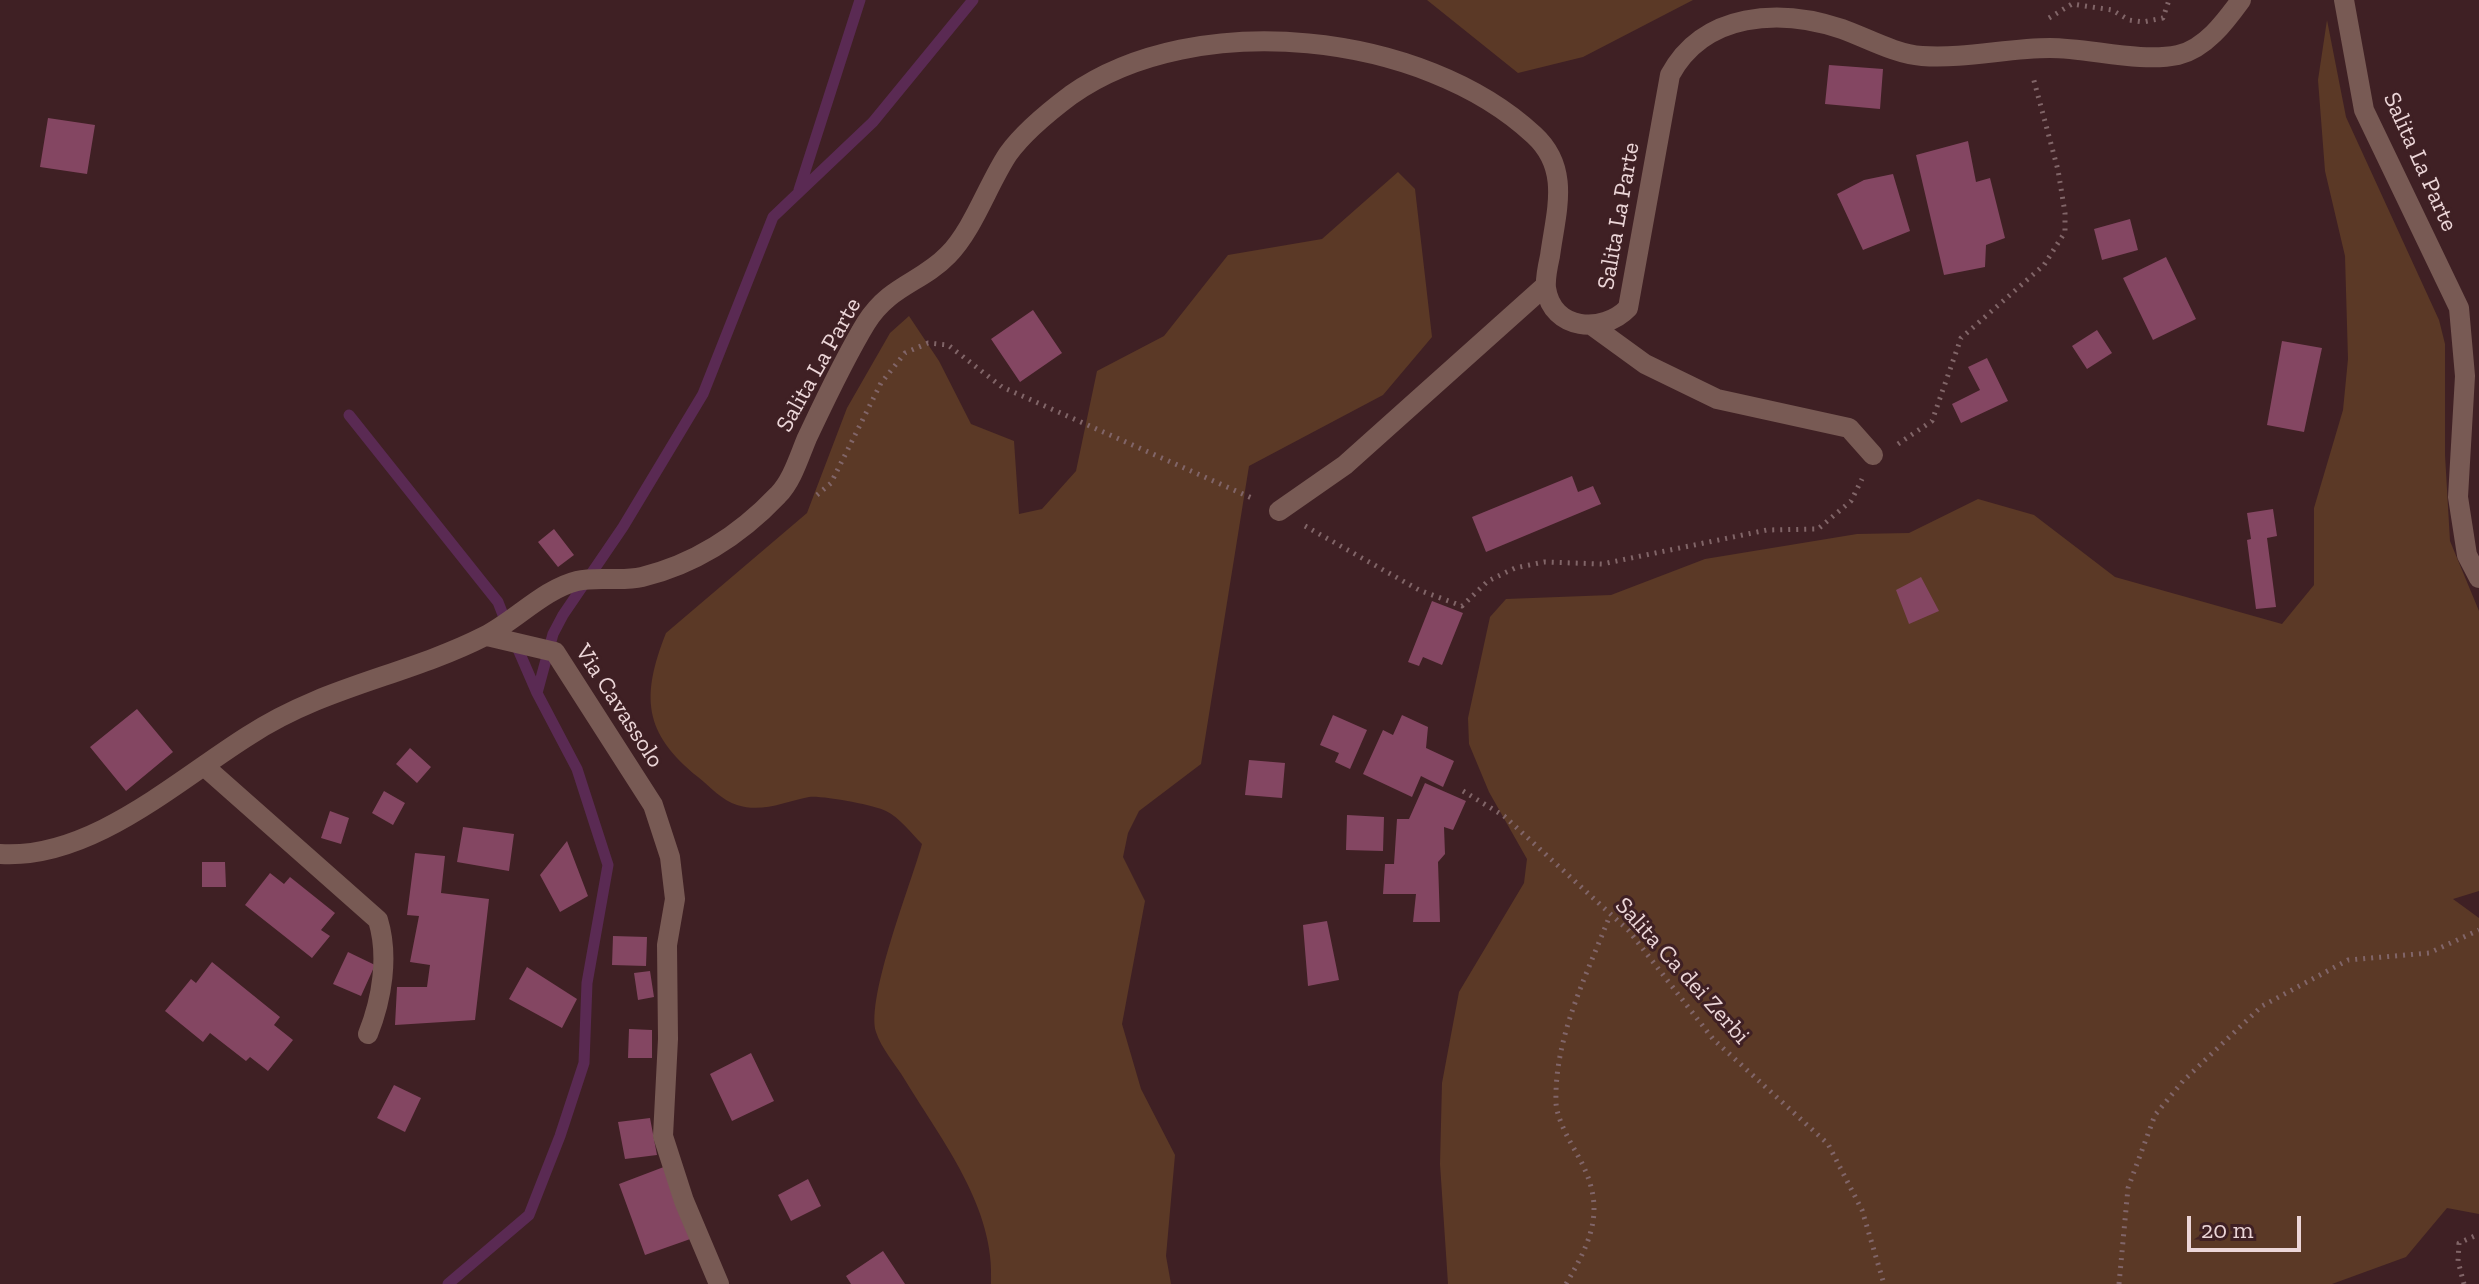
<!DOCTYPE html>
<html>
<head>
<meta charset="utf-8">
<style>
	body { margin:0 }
	#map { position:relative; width:2479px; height:1284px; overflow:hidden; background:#3f2024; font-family:"Zilla Slab",serif }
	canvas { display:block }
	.scale { position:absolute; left:2187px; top:1216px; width:114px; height:36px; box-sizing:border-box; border:4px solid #ecd6d8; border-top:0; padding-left:10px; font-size:24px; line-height:28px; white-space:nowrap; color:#ecd6d8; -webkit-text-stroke:6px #3f2024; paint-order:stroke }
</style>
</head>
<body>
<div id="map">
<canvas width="2479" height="1284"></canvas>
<div class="scale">20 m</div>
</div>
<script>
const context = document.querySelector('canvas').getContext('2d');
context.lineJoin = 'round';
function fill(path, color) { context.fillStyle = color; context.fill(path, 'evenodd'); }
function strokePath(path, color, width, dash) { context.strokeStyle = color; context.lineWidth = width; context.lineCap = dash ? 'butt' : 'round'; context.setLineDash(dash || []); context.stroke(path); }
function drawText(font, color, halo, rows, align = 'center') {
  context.font = font + ' "Zilla Slab",serif'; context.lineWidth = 6; context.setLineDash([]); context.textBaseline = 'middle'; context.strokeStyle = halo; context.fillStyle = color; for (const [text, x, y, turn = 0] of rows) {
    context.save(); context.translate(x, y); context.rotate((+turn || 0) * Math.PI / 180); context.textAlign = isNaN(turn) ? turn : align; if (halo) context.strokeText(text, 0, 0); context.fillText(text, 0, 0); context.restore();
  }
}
fill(new Path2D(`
	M1427 0H1693L1583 57 1518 73Z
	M2327 20 2346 117 2439 320 2445 344V455L2450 541 2479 611V891L2453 899 2479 918V1214L2447 1208 2406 1257 2332 1284H1448L1440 1164 1442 1083 1459 992 1524 883 1527 859 1489 792 1469 744 1468 718 1490 617 1506 599 1611 595 1705 559 1857 534 1909 533 1978 499 2034 515 2115 577 2282 624 2314 585V508L2343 410 2348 359 2345 256 2325 171 2318 80Z
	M1398 172 1415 189 1432 337 1383 395 1249 466 1201 764 1139 811 1128 833 1123 857 1145 901 1122 1024 1141 1089 1175 1155 1166 1256 1171 1284H991C996 1208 942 1141 905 1080 896 1065 881 1048 876 1032 866 997 911 884 922 844 912 834 899 817 886 811 875 805 820 795 809 797 784 802 762 813 737 805 723 801 709 786 698 777 643 733 641 696 666 633L807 513 847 408 890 333 909 316 939 361 971 424 1014 441 1019 514 1042 509 1076 471 1097 371 1164 336 1228 255 1322 239Z`), '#5b3926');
strokePath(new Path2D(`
	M799 190 860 0
	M349 415 498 602 507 625
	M537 693 553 634 563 615 623 527 703 394 773 217 873 122 973 0
	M448 1284 529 1215 560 1136 584 1063 587 983 608 865 577 769 537 693 514 640`), '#5a2a53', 11);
fill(new Path2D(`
	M1829 65 1883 69 1880 109 1825 104Z
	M48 118 95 125 87 174 40 167Z
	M1968 141 1976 182 1990 178 2005 238 1986 245 1985 267 1944 275 1916 155Z
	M1893 174 1910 231 1863 250 1837 194 1864 180Z
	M2130 219 2138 250 2102 260 2094 229Z
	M2166 257 2196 319 2153 340 2123 278Z
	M1033 310 1062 353 1020 382 991 339Z
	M2097 330 2112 353 2087 369 2072 346Z
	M2282 341 2322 348 2304 432 2267 425Z
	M1987 358 2008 401 1961 423 1952 404 1980 390 1968 367Z
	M1572 476 1578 492 1593 486 1601 504 1486 552 1472 517Z
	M2273 509 2277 536 2267 538 2276 607 2256 609 2247 540 2251 539 2247 513Z
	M554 529 574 555 558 567 538 542Z
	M1921 577 1939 611 1909 624 1896 590Z
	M1432 601 1463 613 1442 665 1423 657 1419 666 1408 662Z
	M137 709 173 752 126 791 90 747Z
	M1333 715 1367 730 1350 769 1335 762 1339 753 1320 745Z
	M1402 715 1428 727 1426 748 1454 761 1443 787 1421 776 1412 797 1363 774 1383 730 1393 735Z
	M410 748 431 767 417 783 396 764Z
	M1249 760 1285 763 1282 798 1245 795Z
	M1425 783 1466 801 1453 830 1444 827 1445 854 1438 862 1440 922H1413L1416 894H1383L1385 864H1394L1397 819H1409Z
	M384 791 405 803 393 825 372 813Z
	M330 811 349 818 341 844 321 838Z
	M1347 815 1384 817 1383 851 1346 850Z
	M463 827 514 834 509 871 457 862Z
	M567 841 588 896 560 912 540 875Z
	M415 853 445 856 441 893 489 899 475 1020 395 1025 397 987H427L430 965 410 962 419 916 407 915Z
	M202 862H225L226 887H202Z
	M270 873 284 884 290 877 335 913 321 930 330 936 312 958 245 905Z
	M1327 921 1339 980 1308 986 1303 925Z
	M613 936 647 937 646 966 612 965Z
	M348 952 375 965 361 996 333 984Z
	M212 962 280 1017 274 1025 293 1040 268 1071 250 1057 246 1061 210 1033 203 1042 165 1011 191 979 196 983Z
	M527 967 577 999 562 1028 509 999Z
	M650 971 654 997 638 1000 634 973Z
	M629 1029 652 1030V1058H628Z
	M751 1053 774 1101 732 1121 710 1074Z
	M394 1085 421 1098 405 1132 377 1118Z
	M650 1118 657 1155 625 1159 618 1122Z
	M669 1165 696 1237 645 1255 619 1184Z
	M808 1179 821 1206 791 1221 778 1195Z
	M883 1251 905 1284H851L846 1276Z`), '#844662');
strokePath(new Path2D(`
	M2049 18 2072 4 2112 10 2129 20 2143 22 2163 18 2169 0
	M1898 444 1932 421 1961 338 2044 265 2065 232V213L2058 170 2033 77
	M817 495 831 483 881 383 905 353 928 343 948 345 1002 387 1254 499
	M1305 526 1419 590 1462 606 1488 581 1515 568 1544 562 1602 564 1767 530 1818 529 1851 501 1862 479
	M1463 791 1504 816 1629 931 1713 1039 1828 1144 1862 1210 1884 1284
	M1566 1284C1595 1235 1606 1205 1577 1154 1569 1140 1557 1119 1556 1103 1554 1037 1587 975 1610 915
	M2119 1284 2128 1188 2155 1115 2183 1081 2262 1006 2348 960 2429 953 2479 930
	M2464 1284 2458 1261 2459 1243 2479 1234`), '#816568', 5, [2, 6]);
strokePath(new Path2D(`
	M2344 0 2364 110 2459 308 2465 376 2458 497 2467 555 2479 578
	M1594 327 1645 364 1717 399 1849 428 1873 455
	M1279 511 1345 465 1545 286
	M487 636 555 652 653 805 670 857 675 899 667 945 668 1039 663 1136 684 1201 719 1284
	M204 766 378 920C389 956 382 999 368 1034
	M0 854C90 860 175 782 248 736 324 686 406 676 485 636 515 621 544 589 577 581 598 576 621 582 642 577 695 564 740 535 778 495 792 481 799 457 807 438 825 400 844 359 866 323 890 285 921 283 948 255 973 230 988 184 1008 154 1023 133 1051 110 1071 95 1196 7 1424 32 1534 135 1571 169 1556 211 1550 256 1548 265 1545 278 1546 288 1552 331 1603 334 1628 308L1670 75C1704 12 1780 8 1842 29 1867 38 1895 54 1922 56 1965 59 2008 48 2050 48 2089 48 2140 63 2178 55 2205 49 2225 22 2241 0`), '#785a54', 20);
drawText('24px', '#ecd6d8', '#3f2024', [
	["Salita La Parte",2420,162,66],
	["Salita La Parte",1619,216,-80],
	["Salita La Parte",819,365,-61],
	["Via Cavassolo",619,706,57],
	["Salita Ca dei Zerbi",1682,971,48]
]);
</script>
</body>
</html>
